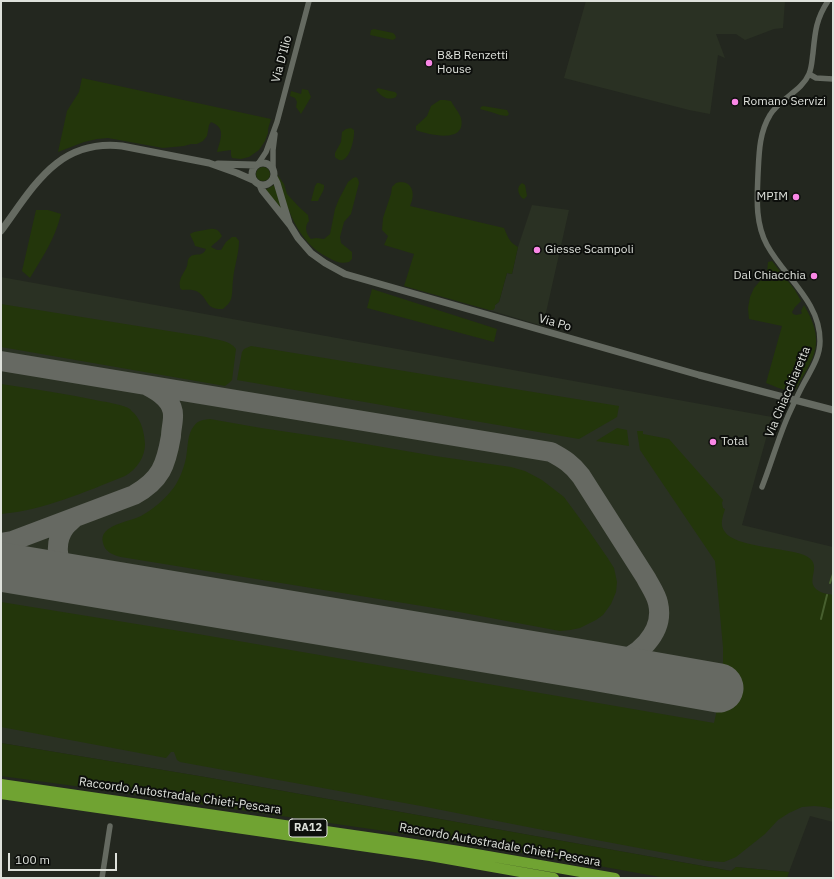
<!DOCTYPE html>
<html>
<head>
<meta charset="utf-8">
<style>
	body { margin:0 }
	#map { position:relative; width:834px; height:879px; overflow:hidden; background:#23271f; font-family:"IBM Plex Sans",sans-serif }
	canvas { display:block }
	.frame { position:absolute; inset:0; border:2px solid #dee1db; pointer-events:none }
	.scale { position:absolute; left:8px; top:853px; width:109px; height:18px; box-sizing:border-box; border:2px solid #dee1db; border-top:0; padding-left:5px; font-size:12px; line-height:14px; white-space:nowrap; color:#dee1db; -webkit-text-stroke:3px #0d0f0c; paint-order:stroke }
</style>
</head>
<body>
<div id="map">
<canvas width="834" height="879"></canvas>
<div class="frame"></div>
<div class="scale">100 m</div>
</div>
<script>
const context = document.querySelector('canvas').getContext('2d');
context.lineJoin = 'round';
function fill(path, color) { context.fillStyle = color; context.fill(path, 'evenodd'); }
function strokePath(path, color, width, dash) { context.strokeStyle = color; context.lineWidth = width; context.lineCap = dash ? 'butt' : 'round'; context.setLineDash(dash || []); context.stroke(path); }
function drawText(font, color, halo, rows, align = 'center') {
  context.font = font + ' "IBM Plex Sans",sans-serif'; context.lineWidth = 4; context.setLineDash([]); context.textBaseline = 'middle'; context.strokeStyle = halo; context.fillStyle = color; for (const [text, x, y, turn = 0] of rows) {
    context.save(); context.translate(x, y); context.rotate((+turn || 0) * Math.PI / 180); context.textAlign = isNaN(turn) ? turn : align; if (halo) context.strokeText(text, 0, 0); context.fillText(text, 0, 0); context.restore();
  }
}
fill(new Path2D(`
	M586 1H785L783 28 774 29 745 40 736 34H716L725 58 718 55 710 114 689 110 564 78Z
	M532 205 569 210 543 326 489 310H493L495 305 499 302 507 273 512 274 518 247Z
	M1 277 772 417 742 525 833 547V822L810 816 789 872 736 867 731 871 205 777 1 743Z`), '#2a3123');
fill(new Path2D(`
	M374 29 393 33 395 35 396 38 393 40 370 35 371 30Z
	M82 78 271 119 268 129V133L265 141 259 150 249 157 241 159 232 158 231 155V150L217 152C220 140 227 128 211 122L209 125 207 136 203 141 197 144H191L184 146 163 148 108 138 97 139 84 142 58 152 67 111 79 92Z
	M378 88 390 91 395 92 397 94 396 97C388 101 382 97 376 90Z
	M302 89 308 90 311 97 301 114 296 107 297 102 295 98 290 96 291 91 301 94Z
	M440 100H445L451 101C454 107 459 112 461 118 467 144 429 135 416 130V126L427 116 431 106Z
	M483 106 507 110 509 114 507 116 500 115 491 112 480 109 481 107Z
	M351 128 354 130C355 139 348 170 335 157V153L341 142 342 132 346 129Z
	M256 174a7 7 0 1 1 14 0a7 7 0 1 1-14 0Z
	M277 174 284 184 287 194 299 207 308 215 309 221C304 226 306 234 311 239L316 238 324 239 330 234 335 209 339 199 348 182 353 178 356 177 358 179 359 183 351 214 344 222 340 237 341 243 352 252V259L349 262C341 264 336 262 329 258 296 242 287 207 277 174Z
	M400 182C414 182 415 196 410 206L504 228C508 237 509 242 518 247L512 274 507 273 499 302 495 305V308L493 310H489L404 286 414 254 384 245 388 236 382 230 383 218 391 194 392 187 396 183Z
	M317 183H319L324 185C325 190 320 196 318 201H311L315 186Z
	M522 183 525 185 527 196 524 199 522 198C518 194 516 187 522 183Z
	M274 185 282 209 265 190Z
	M36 210H48L61 214C55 239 43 256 30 278L22 271Z
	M210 229C217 228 219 231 222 236 219 241 214 243 211 247L217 250H221L226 242 232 237H236L239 241C239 254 234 267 233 280 232 286 233 293 231 299 230 303 226 306 223 309 205 310 209 299 198 292 193 289 187 290 182 290L180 288C180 285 179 283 180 281 181 275 185 272 187 266 188 264 187 259 190 257 195 252 202 258 206 249L195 246C194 241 191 238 190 234L194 232Z
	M772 261 795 290 801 301 795 307 792 312C794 316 797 315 801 314L802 313 801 311 804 305C814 322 821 340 812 359 808 369 801 379 796 389 787 393 774 386 766 383L782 326 749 319 748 308 750 297 754 288 767 273 768 262Z
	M372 289 497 329 494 342 367 308Z
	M1 304 206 337C216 340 230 340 236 349L232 380 229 383 225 386 1 347Z
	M251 346 619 406 617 417 579 439 237 380 242 352 244 349Z
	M1 384C34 389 67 394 100 401 107 402 124 405 130 409 131 410 132 412 134 413 142 422 144 432 145 444 145 457 137 469 125 476 85 492 44 510 1 514Z
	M210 419 261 428 342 440 435 456 511 467 525 471 542 480 564 497 589 531 607 557 614 568 617 582 616 592 611 604 603 615 596 620 580 628 570 630 560 631 459 612 121 557C113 555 105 552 103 543 98 525 129 522 141 516 152 510 163 501 171 491 178 484 184 468 186 458 188 448 187 434 194 426 198 420 203 420 210 419Z
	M617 428 627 430 629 446 596 441Z
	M637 431H643V434L669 439 723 500 722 503 723 508 725 509C723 516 719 525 725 532 735 547 786 548 804 555 825 564 805 579 816 589 820 593 828 594 833 595V809L825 807 814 806 802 807 789 813 778 820 765 834 736 857 724 862 708 861 538 829 421 806 180 762 177 760 174 752H171L167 757 166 758 1 727V602L192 633 714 723 716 714 723 662V647L715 561 640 450Z
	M1 743 205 777 731 871 736 867 789 872 787 878 660 877 549 857 405 834 82 787 1 776Z`), '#23360b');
strokePath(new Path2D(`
	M830 583 833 574
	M821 619 827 595`), '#475f2f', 2);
strokePath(new Path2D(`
	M1 361 551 452C564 459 572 464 581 476L646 578C650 586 656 594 658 603 665 633 637 659 609 664 604 665 599 665 594 666
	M74 518C71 521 67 524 65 527 55 540 55 562 68 573 72 577 77 578 82 581
	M1 543 12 541 134 495C161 480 166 465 171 436 171 430 173 423 173 417 174 402 160 392 148 386`), '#666962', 20);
strokePath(new Path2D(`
	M1 567 594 666 719 688`), '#666962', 49);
strokePath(new Path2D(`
	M809 74 816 78 833 79
	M258 164 266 152 277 122 309 1
	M273 170V150L275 134
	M762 487C771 464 778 439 788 416 793 405 798 394 804 383 811 370 820 357 820 341 820 301 785 278 767 245 755 223 757 198 758 174 759 154 759 133 770 115 779 99 802 91 809 74 812 67 812 59 813 53 815 32 816 19 828 1
	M102 878 110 826`), '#656a61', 5.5);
strokePath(new Path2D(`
	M252 174a11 11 0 1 1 22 0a11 11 0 1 1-22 0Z
	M218 164 256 165
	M274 177 277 183 289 223
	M260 185 262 190 290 225 298 238 311 253 325 263 345 274 699 375 833 410
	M1 231C34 186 58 139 122 146L209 163 237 173 253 180`), '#656a61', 7);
strokePath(new Path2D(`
	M1 784 395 841 459 851 615 878
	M1 794 430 856 554 878`), '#70a332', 10);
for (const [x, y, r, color] of [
	[429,63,4,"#fa87e6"],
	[735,102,4,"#fa87e6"],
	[796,197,4,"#fa87e6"],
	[537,250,4,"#fa87e6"],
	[814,276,4,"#fa87e6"],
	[713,442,4,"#fa87e6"]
]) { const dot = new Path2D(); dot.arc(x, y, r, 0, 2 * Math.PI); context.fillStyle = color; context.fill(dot); strokePath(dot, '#0d0f0c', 1.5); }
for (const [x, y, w] of [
	[308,828,38]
]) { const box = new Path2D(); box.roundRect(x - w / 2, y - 9, w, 18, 3); context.fillStyle = '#0d0f0c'; context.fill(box); strokePath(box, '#dee1db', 1); }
drawText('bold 11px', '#dee1db', null, [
	["RA12",308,828]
]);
drawText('12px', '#dee1db', '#0d0f0c', [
	["B&B Renzetti",437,56],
	["House",437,70],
	["Romano Servizi",743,102],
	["MPIM",788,197,"right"],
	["Giesse Scampoli",545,250],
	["Dal Chiacchia",806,276,"right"],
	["Total",721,442]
], 'left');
drawText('12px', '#dee1db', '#0d0f0c', [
	["Via D'Ilio",282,59,-75],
	["Via Po",555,323,16],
	["Via Chiacchiaretta",788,392,-67],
	["Raccordo Autostradale Chieti-Pescara",180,796,8],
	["Raccordo Autostradale Chieti-Pescara",500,845,10]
]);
</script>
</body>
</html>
